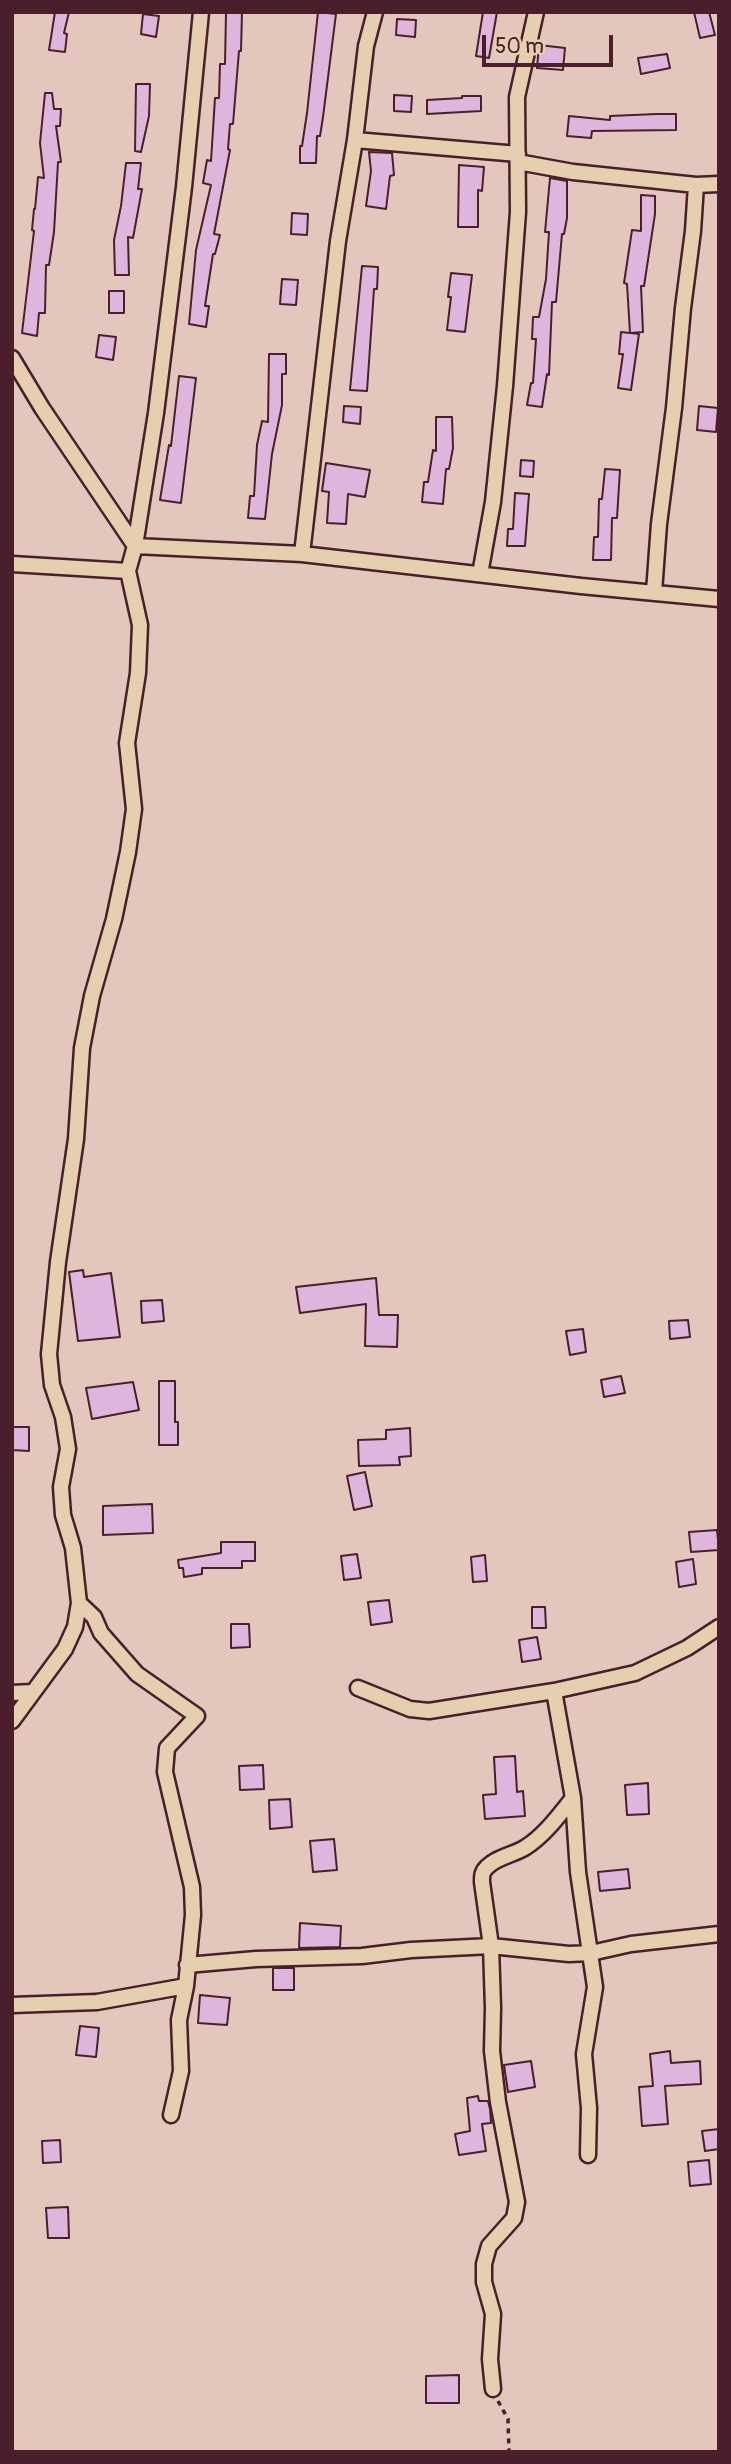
<!DOCTYPE html>
<html>
<head>
<meta charset="utf-8">
<style>
	body { margin:0 }
	#map { position:relative; width:731px; height:2464px; overflow:hidden; background:#e4c7bc; font-family:Pangolin,sans-serif }
	canvas { display:block }
	.frame { position:absolute; inset:0; border:14px solid #4a1f2b; pointer-events:none }
	.scale { position:absolute; left:482px; top:35px; width:131px; height:32px; box-sizing:border-box; border:4px solid #4a1f2b; border-top:0; padding-left:9px; font-size:21px; line-height:24px; white-space:nowrap; color:#4a1f2b; -webkit-text-stroke:5px #e6cfaf; paint-order:stroke }
</style>
</head>
<body>
<div id="map">
<canvas width="731" height="2464"></canvas>
<div class="frame"></div>
<div class="scale">50 m</div>
</div>
<script>
const context = document.querySelector('canvas').getContext('2d');
context.lineJoin = 'round';
function fill(path, color) { context.fillStyle = color; context.fill(path, 'evenodd'); }
function strokePath(path, color, width, dash) { context.strokeStyle = color; context.lineWidth = width; context.lineCap = dash ? 'butt' : 'round'; context.setLineDash(dash || []); context.stroke(path); }
const building = new Path2D(`
	M55 12H69L64 33 67 34 65 52 49 50Z
	M226 12H242L241 51H239L233 124H230L228 149 230 150 214 234 220 235 215 254H213L205 306H209L206 327 189 324 196 250 211 185 203 183 207 160 211 161 215 98H219L220 64H225Z
	M318 12 336 14 323 117 320 136H317L316 163H300V146H302L307 113Z
	M483 12H497L489 58 476 56Z
	M694 12H709L715 35 700 38Z
	M143 14 159 16 156 37 141 34Z
	M397 19 416 20 415 37 396 35Z
	M539 45 565 48 563 70 537 68Z
	M667 54 670 68 641 74 638 58Z
	M136 84H150L149 116 141 152 135 151Z
	M45 93H52L54 109H61L60 126H56L61 162H58L54 232 49 265H46L45 313H39L37 336 22 333 34 231 32 230 34 209H35L38 177 44 178 40 143Z
	M394 95 412 96 411 112 394 111Z
	M462 96H481V111L427 114V100L462 98Z
	M657 114H676V130L592 131 591 138 567 136 569 116 610 120V116Z
	M369 152 392 153 394 175 390 176 386 209 366 206 371 171Z
	M126 163H141L138 189H142L133 238 128 237 129 275H115L114 240 121 206Z
	M459 165 484 167 482 191 478 190V227H458Z
	M550 178 567 181V218L564 234H562L556 302H552L549 375 547 374 542 407 527 405 531 383H533L536 339H532L533 317H539L546 279 549 232H545Z
	M641 195 655 196V214L644 286H641L643 332 631 333 639 334 631 390 618 388 623 354H619L621 332 630 333 627 284 624 283 632 230 641 231Z
	M292 213 308 214 307 235 291 234Z
	M362 266 378 267 377 289H374L367 391 350 390Z
	M451 273 472 275 465 332 447 330 451 297H448Z
	M282 279 298 280 296 305 280 304Z
	M109 291H124V313H109Z
	M99 335 116 337 113 360 96 357Z
	M269 354H286V374H282V405L272 454 265 519 248 518 250 496H254L257 445 262 421 268 422Z
	M179 376 196 378 181 503 160 500 169 445 171 446Z
	M344 406 361 407 360 424 343 422Z
	M699 406 718 408 716 432 697 430Z
	M436 417H452L453 448 449 469H446L443 504 422 502 424 482H428L433 450 436 451Z
	M521 460 534 461 533 477 520 476Z
	M326 463 370 470 365 497 348 494 346 524 327 523 329 492 322 491Z
	M605 469 620 470 617 518H612L611 560H593L594 537H598L599 499H602Z
	M515 493 529 494 525 546H507L508 529H513Z
	M83 1270 84 1277 111 1273 120 1337 78 1341 69 1272Z
	M376 1278 379 1315H398L397 1347 365 1346 366 1304 300 1313 296 1287Z
	M162 1300 164 1321 142 1323 141 1301Z
	M688 1320 690 1337 670 1339 669 1321Z
	M583 1329 586 1352 570 1355 566 1331Z
	M621 1376 625 1393 604 1397 601 1380Z
	M159 1381H175V1422H178V1445H159Z
	M133 1382 139 1410 92 1419 86 1388Z
	M12 1427H29V1451L12 1450Z
	M410 1428 411 1456 399 1457 400 1465 359 1466 358 1440 386 1439V1430Z
	M365 1472 372 1506 354 1510 347 1476Z
	M152 1504 153 1533 103 1535V1506Z
	M717 1530 719 1550 691 1552 689 1532Z
	M221 1542H255V1561H242V1568H202V1574L184 1577 183 1568H179L178 1560 221 1553Z
	M357 1554 361 1578 344 1580 341 1556Z
	M485 1555 487 1581 473 1582 471 1557Z
	M693 1559 696 1584 679 1587 676 1562Z
	M389 1600 392 1622 371 1625 368 1602Z
	M532 1607H545L546 1628H532Z
	M231 1624H249L250 1647 231 1648Z
	M537 1637 541 1659 522 1662 519 1640Z
	M515 1756 517 1792 523 1791 525 1816 485 1819 483 1795 496 1794 494 1757Z
	M263 1765 264 1789 240 1790 239 1766Z
	M648 1783 649 1814 627 1815 625 1785Z
	M290 1799 292 1827 270 1829 269 1800Z
	M334 1839 337 1870 313 1872 310 1841Z
	M628 1869 630 1888 600 1891 598 1872Z
	M300 1923 341 1926 340 1947 299 1948Z
	M273 1968H294V1990H273Z
	M200 1995 230 1998 227 2025 198 2023Z
	M80 2026 99 2028 96 2057 76 2055Z
	M670 2051 671 2063 700 2061 701 2084 665 2086 668 2124 642 2126 639 2087 653 2086 650 2054Z
	M531 2061 535 2087 508 2092 504 2065Z
	M478 2096 479 2101H488L490 2109 491 2123 482 2124 486 2151 459 2155 455 2134 470 2131 467 2098Z
	M719 2129V2149L705 2151 702 2131Z
	M60 2140 61 2162 43 2163 42 2141Z
	M709 2160 711 2184 690 2186 688 2162Z
	M68 2207 69 2238H48L46 2208Z
	M459 2375V2403H426V2376Z`);
fill(building, '#deb5dc');
strokePath(building, '#4a1f2b', 2);
const street = new Path2D(`
	M355 140 518 154
	M518 162 573 172 696 185
	M12 358 42 408 135 546 302 554 581 586 719 599
	M302 554 338 241 355 140 366 46 375 12
	M12 564 128 571 135 546 156 413 184 187 201 12
	M480 574 493 502 505 386 518 212 517 97 536 12
	M654 592 659 524 674 408 683 308 693 231 696 185 719 184
	M79 1603 94 1617 101 1633 137 1674 197 1716 167 1748 165 1772 192 1887 193 1915 186 1986 179 2020 181 2071 171 2115
	M358 1688 410 1709 429 1711 554 1691 635 1673 687 1648 719 1627
	M554 1691 573 1798 578 1872 595 1987 584 2054 589 2108 588 2155
	M12 1693 32 1692
	M12 1721 65 1649 75 1627 79 1603 73 1548 63 1515 61 1487 68 1449 63 1417 52 1385 49 1354 58 1262 76 1139 82 1048 92 996 114 919 128 852 134 809 127 743 138 673 140 625 128 571
	M187 1965 256 1959 362 1956 411 1950 491 1946 569 1954 591 1953 631 1944 719 1934
	M12 2005 97 2002 186 1986
	M493 2389 490 2359 493 2314 484 2282V2264L489 2246 514 2218 517 2202 498 2102 492 2051 493 2008 491 1946 482 1882C482 1875 482 1872 487 1867 498 1856 514 1855 526 1847 545 1835 559 1815 573 1798`);
strokePath(street, '#4a1f2b', 19);
strokePath(new Path2D(`
	M498 2401 508 2419 509 2452`), '#4a1f2b', 3.5, [5, 5]);
strokePath(street, '#e6cfaf', 14);
</script>
</body>
</html>
